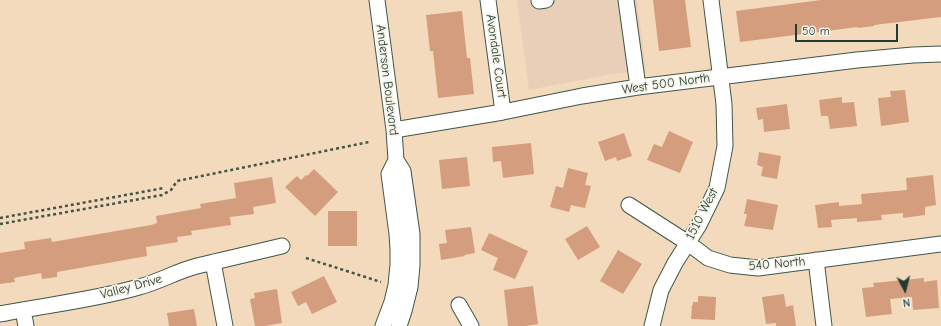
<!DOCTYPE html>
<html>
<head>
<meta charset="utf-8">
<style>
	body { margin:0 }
	#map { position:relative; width:941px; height:326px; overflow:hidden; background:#f4dabc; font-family:"Comic Neue",sans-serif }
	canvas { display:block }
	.north { position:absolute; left:885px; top:270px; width:40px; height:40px; -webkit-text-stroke:3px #f7f3e8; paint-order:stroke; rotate:173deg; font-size:11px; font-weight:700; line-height:16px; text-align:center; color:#1f3d34 }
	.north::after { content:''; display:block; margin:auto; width:14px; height:18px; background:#1f3d34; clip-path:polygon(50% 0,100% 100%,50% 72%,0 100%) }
	.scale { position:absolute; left:795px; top:24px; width:103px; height:18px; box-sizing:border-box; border:2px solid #1f3d34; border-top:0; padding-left:5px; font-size:12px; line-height:14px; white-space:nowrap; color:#1f3d34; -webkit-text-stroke:3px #f7f3e8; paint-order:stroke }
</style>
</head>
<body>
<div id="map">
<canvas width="941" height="326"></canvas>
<div class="north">N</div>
<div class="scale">50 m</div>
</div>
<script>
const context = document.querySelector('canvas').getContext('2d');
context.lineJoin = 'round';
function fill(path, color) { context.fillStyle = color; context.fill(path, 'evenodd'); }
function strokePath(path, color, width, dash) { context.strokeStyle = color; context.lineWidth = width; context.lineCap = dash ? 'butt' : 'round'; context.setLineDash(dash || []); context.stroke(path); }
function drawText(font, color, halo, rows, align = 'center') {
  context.font = font + ' "Comic Neue",sans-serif'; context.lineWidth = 3.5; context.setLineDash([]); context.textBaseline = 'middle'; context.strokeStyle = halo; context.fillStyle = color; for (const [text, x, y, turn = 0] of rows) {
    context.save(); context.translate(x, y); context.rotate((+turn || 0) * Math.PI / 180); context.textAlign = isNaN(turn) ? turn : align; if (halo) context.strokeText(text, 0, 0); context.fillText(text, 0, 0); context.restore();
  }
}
fill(new Path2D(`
	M517 0H637L646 71 612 74 570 82 529 90Z`), '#e9cfb8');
fill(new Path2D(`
	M653 0H685L691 47 659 51Z
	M821 0H941V17L874 25V26L858 28V27L740 42 736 11Z
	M462 11 467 58H470L474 94 438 98 433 51H430L426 15Z
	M905 90 909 122 881 126 878 98 891 97 890 91Z
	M842 97V103L854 102 857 126 830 129 828 116H821L819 100Z
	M787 104 790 129 764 132 763 119 758 120 756 108Z
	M669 131 693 142 680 173 647 160 654 144 662 147Z
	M624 133 632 156 617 161 616 157 605 161 598 142Z
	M531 143 534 174 503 178 501 161 493 162 492 147Z
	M759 152 781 156 777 179 761 176 763 167 757 165Z
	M467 157 470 186 442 189 439 160Z
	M568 168 588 173 585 185 591 186 585 208 571 205 569 212 550 207 556 186 563 188Z
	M314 169 338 192 315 216 285 187 297 176 301 180 306 175 307 176Z
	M933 175 936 205 925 207V215L903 218V213L881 215 882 220 857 222V218L831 220 832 227 818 228 815 205 839 202V206L862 204 861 194 907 190 906 178Z
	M272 177 276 203 253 207 254 214 230 217 231 225 191 231 192 235 177 237 178 242 146 247 147 256 57 272V277L42 279 41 273 14 278 15 282 0 284V253L25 249 24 242 51 238 52 242 151 225 157 223 156 216 201 208 200 204 236 198 234 183Z
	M747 199 778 205 773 230 744 226 747 214H744Z
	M328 211H357V246H328Z
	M587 226 600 247 578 260 565 239Z
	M471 227 475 253 464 255 465 256 441 260 439 244 447 243 445 230Z
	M489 233 528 251 515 279 493 270 498 258 481 250Z
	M618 250 642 264 623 294 600 281Z
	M324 276 337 302 312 314 306 302 298 306 291 292Z
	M924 278V282L937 280 939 308 913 310 912 297 890 299 892 314 866 317 862 288 874 287 873 283Z
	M533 286 538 324 526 326H508L504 290Z
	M277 289 282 323 265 326H255L250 299 255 298 254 293Z
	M784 294 786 307 793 305 796 326H776V323L766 324 762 297Z
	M698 296 716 297 715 320 691 319 692 305H693V302H698Z
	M194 309 197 326H169L167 313Z`), '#d49d7d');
const minor = new Path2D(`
	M377 0 394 130 396 160 403 171 412 234V265L410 287 404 311 399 326
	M488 0 503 112
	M626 0 638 87
	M539 1 546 0
	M394 130 503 112 582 96 638 87 857 60 913 55 941 54
	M629 205 688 243 708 258 730 265 758 268 941 244
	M816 260 824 326
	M213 262 225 326
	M459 305 471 326
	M23 310 26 326
	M0 314C46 305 94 300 139 287 159 282 177 271 197 266L282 246
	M383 326 392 302 396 285 398 265V249L397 234 389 174 396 160
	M652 326 661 290 675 263 699 225 717 188 725 146 724 104 711 0`);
strokePath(minor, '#3f5548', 17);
strokePath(new Path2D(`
	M0 218 164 188
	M0 224 162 195 171 190 177 181 369 142
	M306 258 381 282`), '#3f5548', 2.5, [3, 3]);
strokePath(minor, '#fff', 15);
drawText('13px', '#1f3d34', '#f7f3e8', [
	["Avondale Court",496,56,82],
	["Anderson Boulevard",387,80,83],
	["West 500 North",666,84,-8],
	["1510 West",702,214,-63],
	["540 North",777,264,-5],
	["Valley Drive",131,287,-15]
]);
</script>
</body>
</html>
